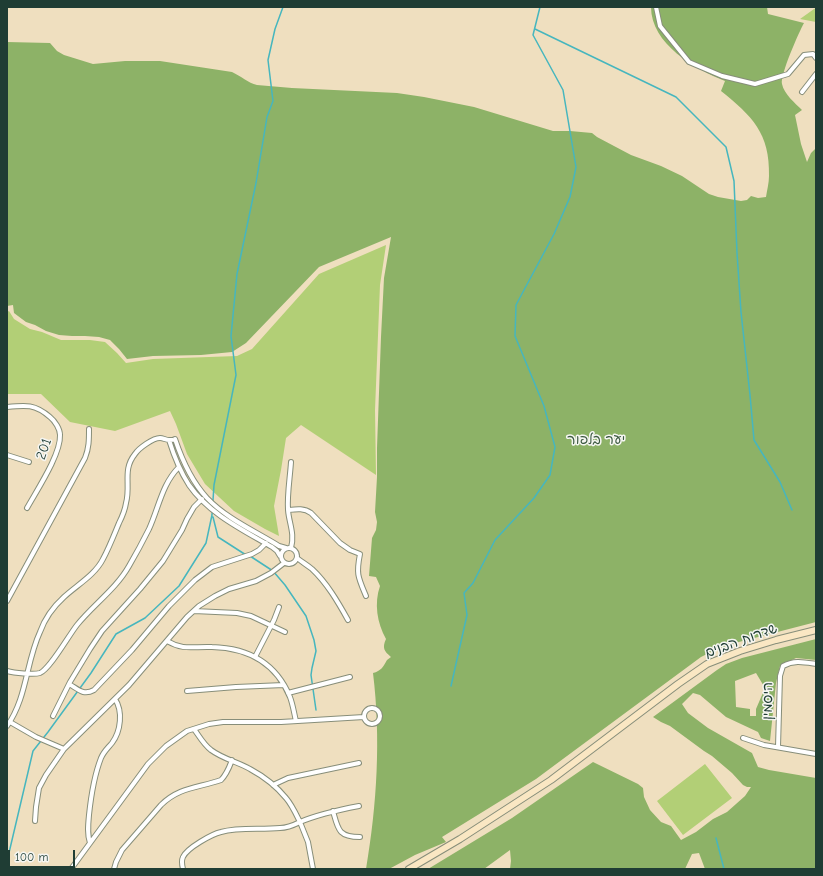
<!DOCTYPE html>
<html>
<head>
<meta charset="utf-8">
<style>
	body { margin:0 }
	#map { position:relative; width:823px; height:876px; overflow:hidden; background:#efdfbf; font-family:"Comic Neue",sans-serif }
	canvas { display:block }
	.frame { position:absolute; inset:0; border:8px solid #1f3d34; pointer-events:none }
	.scale { position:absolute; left:8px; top:850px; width:67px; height:18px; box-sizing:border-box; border:2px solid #1f3d34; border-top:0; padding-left:5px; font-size:12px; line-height:14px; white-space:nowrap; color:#1f3d34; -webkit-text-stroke:3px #f6f6f2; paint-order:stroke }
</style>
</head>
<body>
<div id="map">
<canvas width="823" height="876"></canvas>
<div class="frame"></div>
<div class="scale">100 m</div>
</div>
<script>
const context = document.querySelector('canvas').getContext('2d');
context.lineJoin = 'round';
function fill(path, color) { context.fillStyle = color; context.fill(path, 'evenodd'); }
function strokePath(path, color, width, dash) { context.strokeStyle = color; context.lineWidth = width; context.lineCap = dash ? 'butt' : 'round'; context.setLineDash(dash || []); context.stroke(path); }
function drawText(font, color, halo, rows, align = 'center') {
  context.font = font + ' "Comic Neue","Playpen Sans Hebrew",sans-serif'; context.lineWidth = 3; context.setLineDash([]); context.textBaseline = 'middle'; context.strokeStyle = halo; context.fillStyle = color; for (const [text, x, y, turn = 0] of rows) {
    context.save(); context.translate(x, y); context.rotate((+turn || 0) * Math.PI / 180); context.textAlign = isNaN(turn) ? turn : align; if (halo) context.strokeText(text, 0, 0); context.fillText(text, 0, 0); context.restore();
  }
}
fill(new Path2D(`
	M816 8V22L800 19 814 9Z
	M386 245 380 285 375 410 376 475 301 425 286 438 281 470 274 506 279 536 265 529 234 511 205 484 187 454 176 424 170 411 115 431 70 422 41 394H7V312L9 311 14 319 30 329 42 332 61 340H90L105 342 117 353 126 363 153 359 237 356 252 349 319 274Z
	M705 764 732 798 683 835 657 801Z`), '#b2cf76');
fill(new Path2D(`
	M651 7H767L768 14 804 23C799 32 780 75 782 84 784 94 795 103 802 110L795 115 801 144 807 162 811 153 816 148V622L735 643 715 650 701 657 567 756 536 779 442 837 446 842 415 855 389 869H366C377 805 381 738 373 673 381 671 383 667 387 660L391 657C384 651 382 648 386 639 377 623 374 603 380 586L376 577 369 576 372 538 376 530 377 522 375 512 377 477V448L381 337 384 278 391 237 319 267 246 343 232 352 201 355 153 356 127 359 119 349 110 340 99 337 85 336H72L59 335 46 331 35 325 26 322 14 313 13 305 7 306V42L50 43 57 51 64 55 93 64 125 61H160L232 72C241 76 248 83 257 85L292 88 397 93 424 97 474 107 553 131H570L592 133 597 137 631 155 661 166 682 176 709 194 718 197 741 201 747 200 751 196 758 198 766 197C767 190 769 183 769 176 770 133 752 116 721 91L725 81C695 69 651 44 651 7Z
	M816 639V660L796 658 780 666 776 683 770 741 761 738 758 732 726 717 700 695 693 693 682 704 688 713 708 728 752 753 758 767 769 770 816 778V869H705L699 853 692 854 685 869H510L511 861 510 850 484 869H428L512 818 593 762 638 784 643 788 644 797 650 810 661 822 671 826 681 840 696 832 713 819 727 812 745 796 751 787H747L743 785 732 773 712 756 704 751 670 726 661 722 653 717 717 670 726 664 742 658ZM756 673 765 688 756 709V716H750V709L736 707 735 681Z`), '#8db267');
strokePath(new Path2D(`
	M535 29 676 97 726 147 734 181 737 253 741 312 750 395 754 440 780 482 792 510
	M213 517 218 537 246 555
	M250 556 273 571 285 585 306 616 314 640 316 651 312 668 311 675 316 710
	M451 686 467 615 464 593 473 583 495 540 534 498 550 475 555 447 544 406 515 336 516 305 554 234 570 197 576 167 563 90 533 35 540 7
	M716 838 724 869
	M8 857 33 751 48 732 91 673 116 634 145 618 179 586 206 543 212 515 214 485 236 375 231 336 237 274 256 183 267 117 273 101 268 60 275 29 283 7`), '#46b6be', 1.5);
const street = new Path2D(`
	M656 7 660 26 689 62 722 76 755 84 788 74 804 55 813 54 816 58
	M802 92 816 74
	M7 407C26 405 35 404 50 417 55 421 60 429 60 435 61 454 37 490 27 508
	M169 440C174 456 180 471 189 485 209 514 243 530 272 547L277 551 280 556
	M7 455 29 462
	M291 462C290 478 287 494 288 510 289 523 295 534 291 548
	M288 510C297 509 304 508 311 513L340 543 350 550 360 554C356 574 358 577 366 596
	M281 556a8 8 0 1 1 16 0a8 8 0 1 1-16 0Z
	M297 558C302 562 307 565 312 569 327 583 338 602 348 620
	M7 601 85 458C89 448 89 440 89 429
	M194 611 237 613 251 616 285 632
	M167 641C184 651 194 646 212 647 248 648 276 663 290 697 293 705 294 713 296 721
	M255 657 274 620 279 607
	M7 671C14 673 34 675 40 673 50 669 69 635 77 625 93 605 116 589 129 566 136 554 143 541 149 529 159 507 162 484 179 467
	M69 684C78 689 83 696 94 690L132 650 169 606 195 580 212 567 252 554 259 550 266 543
	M187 691 236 687 284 685
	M288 693 350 677
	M364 716a8 8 0 1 1 16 0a8 8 0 1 1-16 0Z
	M53 716 70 682 90 649 102 631 140 589 163 561 182 530 187 519 194 507 202 499
	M10 722 36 737 64 749
	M7 726C27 698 26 662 40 632 45 618 53 607 64 597 77 585 95 575 103 559 109 548 114 535 119 523 122 517 125 510 126 503 131 485 122 470 135 454 139 448 153 438 160 438 163 438 166 440 169 440 169 440 175 440 175 439 182 460 192 482 207 498 227 519 255 531 279 546L286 548
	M743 738 764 745 816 754
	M778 747 780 676 783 666C794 660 803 662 816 664
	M273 785 288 778 359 763
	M333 811C338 829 338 837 360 837
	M35 821 36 807 39 788 46 775 64 749 129 685 187 617 199 606 215 596 229 589 256 581 271 573 284 563
	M90 843C87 834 88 825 89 815 91 796 94 776 101 758 104 751 108 748 112 743 121 731 123 711 115 699
	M71 869 148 764 166 746 187 731 209 724 223 722H281L364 717
	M114 869 116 862 122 850 161 805C179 787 198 788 221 780 227 774 229 768 232 760
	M183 869C182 865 181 861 183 857 187 848 212 834 221 832 239 827 261 830 280 828 287 828 294 825 300 822 296 814 292 805 286 798 277 787 263 776 250 769 238 762 223 759 211 750 204 745 199 736 194 729
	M313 869 308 842 300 822C319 814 338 810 359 806`);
const secondary = new Path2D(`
	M409 869 460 839 551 780 678 684 707 664 740 651 776 640 816 630`);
strokePath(street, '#878e7a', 6);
strokePath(secondary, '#878e7a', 8);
strokePath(street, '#fff', 4);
strokePath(secondary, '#fae7c3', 6);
drawText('14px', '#3c5a41', '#f6f6f2', [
	["יער בלפור",596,440]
]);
drawText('14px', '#1f3d34', '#f6f6f2', [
	["201",44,449,-71],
	["שדרות הבנים",741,641,-20],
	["היסמין",768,701,-89]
]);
</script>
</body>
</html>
